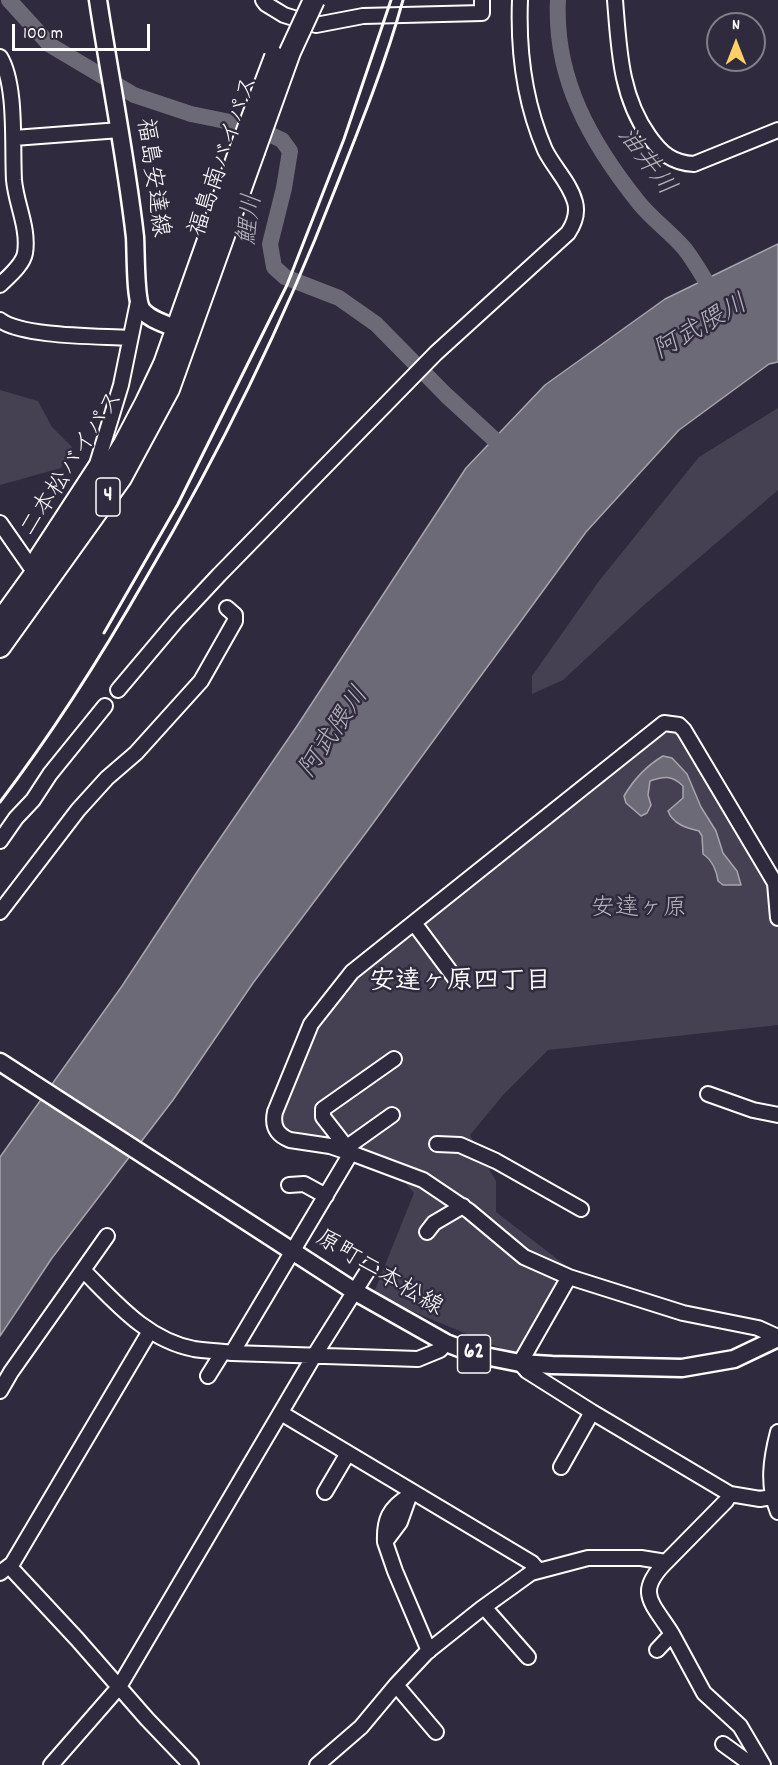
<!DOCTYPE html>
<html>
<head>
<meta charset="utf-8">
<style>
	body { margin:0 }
	#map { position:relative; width:778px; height:1765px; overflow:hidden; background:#2f2a3d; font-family:Dekko,sans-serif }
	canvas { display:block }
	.north { position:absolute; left:706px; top:12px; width:60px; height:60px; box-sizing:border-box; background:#2f2a3d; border:2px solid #827f8b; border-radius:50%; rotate:0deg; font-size:16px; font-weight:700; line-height:24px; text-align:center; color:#fff }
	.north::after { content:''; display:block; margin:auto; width:21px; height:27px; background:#ffd166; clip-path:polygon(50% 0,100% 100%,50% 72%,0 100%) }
	.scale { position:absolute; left:12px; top:24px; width:138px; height:27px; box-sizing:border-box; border:3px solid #fff; border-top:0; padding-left:8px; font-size:18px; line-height:21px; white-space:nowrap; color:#fff; -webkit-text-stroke:4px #2f2a3d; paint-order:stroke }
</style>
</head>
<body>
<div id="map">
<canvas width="778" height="1765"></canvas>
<div class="north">N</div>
<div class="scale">100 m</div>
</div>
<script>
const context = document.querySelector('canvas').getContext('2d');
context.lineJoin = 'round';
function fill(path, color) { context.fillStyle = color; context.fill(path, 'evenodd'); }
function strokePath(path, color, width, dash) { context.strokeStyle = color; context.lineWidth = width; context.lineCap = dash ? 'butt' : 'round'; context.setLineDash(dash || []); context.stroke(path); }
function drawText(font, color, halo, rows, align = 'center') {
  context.font = font + ' Dekko,"Klee One",sans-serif'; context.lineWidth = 5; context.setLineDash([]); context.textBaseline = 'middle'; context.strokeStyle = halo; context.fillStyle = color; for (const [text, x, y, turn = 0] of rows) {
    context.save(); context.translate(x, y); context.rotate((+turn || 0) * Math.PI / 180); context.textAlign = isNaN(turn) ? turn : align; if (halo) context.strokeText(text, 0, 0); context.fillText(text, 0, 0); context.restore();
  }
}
fill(new Path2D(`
	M0 390 38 401 52 427 72 447 61 468 0 485Z
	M778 408V490L645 604 563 680 532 694V676L599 581 699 457Z
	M675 727 771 882 774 917 778 928V1025L548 1050 503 1095 470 1135 496 1181V1212L569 1268 515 1354 373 1295 414 1193 387 1162 354 1148 282 1127 284 1107 319 1021 351 983 397 942 663 728Z`), '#464152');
const water = new Path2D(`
	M778 244V362L769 364 679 430 586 532 368 830 253 983 173 1100 52 1258 0 1336V1157L122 986 197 872 297 726 466 468 545 385 665 299Z
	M663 756 672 758 687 774 701 807 716 831 723 853 737 871 741 885H723L718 881C717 871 712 860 703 854L702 836 699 831C686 828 673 824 668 811L683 798V786C672 775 663 776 650 781L648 795 651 805 647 813 641 816 626 803 624 796C634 779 646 766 663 756Z`);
fill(water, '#6d6a77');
strokePath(water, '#a7a6ad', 1.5);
strokePath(new Path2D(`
	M9 0 50 45 134 95 191 114 240 124 260 130 282 140 290 151 284 188 270 244 274 267 285 277 339 298 376 324 446 395 509 453
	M558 0C554 79 591 143 639 203 652 219 670 232 684 248 696 263 706 282 716 298`), '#6d6a77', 16);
const minor = new Path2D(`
	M263 0 266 4 284 15 316 25 363 16 482 13V0
	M615 0C619 48 620 96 649 136 661 153 672 163 694 164L778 130
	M0 57C17 85 12 146 14 180 16 204 29 228 25 253 23 265 8 277 0 285
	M14 138 120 130
	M0 320C22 337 99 336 129 338
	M0 523 30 566
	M37 556 97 464 121 385 138 302
	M118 690 177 620 219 575 436 353 568 233C574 224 578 213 575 202 570 183 554 168 545 150 525 104 518 50 520 0
	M0 841 16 818 33 800 50 774 105 706
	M0 912 78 810 107 778 136 753 201 681 235 621V615L227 608
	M414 923 455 978
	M394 1059 323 1109V1117L351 1153 423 1180 469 1211 524 1257 569 1277 683 1313 758 1328 778 1337
	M708 1094 753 1110 778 1115
	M437 1144 460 1145 496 1161 581 1209
	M347 1147 392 1115
	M289 1185 304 1184 326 1196
	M427 1232 434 1223 463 1206
	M84 1271C116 1303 147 1340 194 1349 206 1351 219 1351 232 1353
	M569 1277 520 1363 527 1371 592 1412 730 1494 760 1499 778 1496
	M446 1343 440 1350 418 1359 232 1353 351 1153 330 1146 290 1140C277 1135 272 1126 275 1112L311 1024 352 972 664 723 679 725 684 730 775 883 778 918
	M208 1376 223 1352
	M0 1391 11 1372 107 1236
	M281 1413 532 1563 538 1570
	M778 1432C771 1459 767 1485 778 1512
	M561 1467 592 1412
	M411 1491 400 1522 385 1542 395 1571 429 1651
	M325 1492 348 1453
	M385 1542C384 1520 389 1508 409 1496
	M9 1566 77 1639 147 1719 191 1765
	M0 1573 12 1564 150 1331
	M484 1607 528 1657
	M672 1634 704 1693 740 1726 763 1765
	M657 1650 672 1634C652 1602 635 1593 666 1562
	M396 1685 436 1732
	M723 1744 752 1765
	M51 1765 119 1687 314 1356 370 1267
	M317 1765 361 1727 396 1685 427 1652 481 1609 531 1573 588 1558H641L666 1562 726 1501 730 1494`);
const major = new Path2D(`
	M98 0C110 79 126 157 135 237 136 252 135 300 142 310 151 321 173 327 187 332
	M0 1062 354 1291 446 1343 475 1354 520 1363 552 1365 682 1368 734 1359 778 1338`);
const highway = new Path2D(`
	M0 622 99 485 124 444 146 402 164 364 242 144
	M0 647 121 478 169 389 254 152`);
strokePath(minor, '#fff', 18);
strokePath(major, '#fff', 21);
strokePath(highway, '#fff', 24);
strokePath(minor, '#2f2a3d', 14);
strokePath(major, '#2f2a3d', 16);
strokePath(highway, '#2f2a3d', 20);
strokePath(new Path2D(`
	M104 633 178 504 287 285 344 139 391 0
	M0 802C54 731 102 655 146 578 219 454 282 326 334 192 359 129 385 65 403 0`), '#fff', 3);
const highwayBridge = new Path2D(`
	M242 144 275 57
	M254 152 290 52 314 0`);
strokePath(highwayBridge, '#fff', 24, []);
strokePath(highwayBridge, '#2f2a3d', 20);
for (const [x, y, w] of [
	[108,497,24],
	[474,1354,33]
]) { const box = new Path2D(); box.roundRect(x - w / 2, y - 19, w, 38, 4.5); context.fillStyle = '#2f2a3d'; context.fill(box); strokePath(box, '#fff', 1.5); }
drawText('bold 22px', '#fff', null, [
	["4",108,497],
	["62",474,1354]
]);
drawText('24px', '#fff', '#2f2a3d', [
	["福島南バイパス",226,157,-71],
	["福島安達線",150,178,82],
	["二本松バイパス",74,465,-57],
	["原町二本松線",378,1275,31]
]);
drawText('24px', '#b5b3ba', '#2f2a3d', [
	["安達ヶ原",639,911]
]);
drawText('italic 26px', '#b6b4bb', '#2f2a3d', [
	["油井川",644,163,53],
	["鯉川",253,220,-83],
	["阿武隈川",702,330,-30],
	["阿武隈川",336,734,-56]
]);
drawText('bold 26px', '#fff', '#2f2a3d', [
	["安達ヶ原四丁目",460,984]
]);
</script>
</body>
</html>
